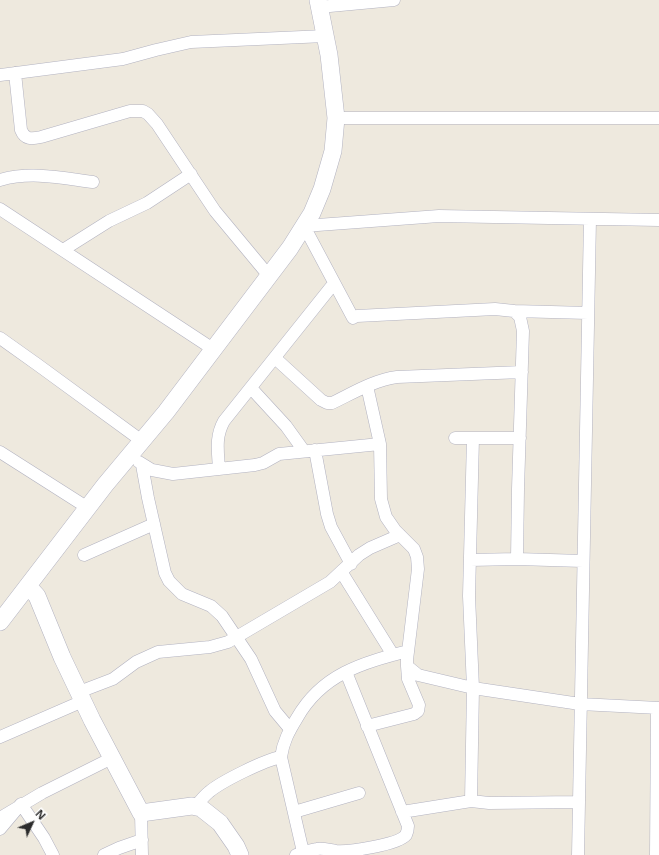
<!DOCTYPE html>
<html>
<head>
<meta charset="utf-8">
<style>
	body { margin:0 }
	#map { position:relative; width:659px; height:855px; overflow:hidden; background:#eee9de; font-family:"Open Sans",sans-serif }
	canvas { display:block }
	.north { position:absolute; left:12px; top:803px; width:40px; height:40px; -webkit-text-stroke:3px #fff; paint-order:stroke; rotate:46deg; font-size:11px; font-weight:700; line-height:16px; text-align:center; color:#2c2c2c }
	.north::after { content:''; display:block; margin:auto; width:14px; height:18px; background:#2c2c2c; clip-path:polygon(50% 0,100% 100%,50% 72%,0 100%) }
</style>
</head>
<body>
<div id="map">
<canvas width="659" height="855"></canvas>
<div class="north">N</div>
</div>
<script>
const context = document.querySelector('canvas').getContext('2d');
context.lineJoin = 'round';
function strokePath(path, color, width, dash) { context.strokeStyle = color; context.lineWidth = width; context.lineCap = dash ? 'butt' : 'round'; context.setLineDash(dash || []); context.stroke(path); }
const street = new Path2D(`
	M319 7 394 0
	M15 73 21 130C25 140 32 139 41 137L130 111H143L148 114 157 124 215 211 269 276
	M0 75 123 59 156 50 191 42 325 36
	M336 118H659
	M0 180C31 171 62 178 93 182
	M0 209 213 349
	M63 250 109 221 147 203 191 174
	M514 311 588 313V315
	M357 316 495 309 514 311 520 317 523 331 518 489 517 559
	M353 318 304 226 439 216 659 220
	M0 338 38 365 142 441
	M275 358 321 400 327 403H332C353 393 374 380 397 377L522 372
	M367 386 380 444 381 499 386 517 395 530 414 549 417 557 418 569 407 660V666L418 675 473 688 580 704 659 708
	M251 388 286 426 304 451
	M455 438H520
	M315 450 327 514 331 527 351 564
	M0 452 88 508
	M139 462 152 470 173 474 255 465 263 463 279 454 380 444
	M142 465 148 498 165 573 169 581 182 594 211 606 222 616 251 659 275 711 290 729
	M219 469C218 451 215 437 224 421L331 287
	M84 555 154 524
	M470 560 517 559 583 561
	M342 573 393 655
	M79 692 113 679 136 662 158 652 210 647 228 642 330 582 359 555 370 548 400 535
	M367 726 414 714 418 711 419 705 408 679 407 666
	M0 737 83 701
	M471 801 473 688 469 596 473 438
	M196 806C200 801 204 796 209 792 222 781 265 760 281 757
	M294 812 359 793
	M402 812 471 801 489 803 578 802
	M141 813 142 855
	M0 818 42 793 112 758
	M0 829 21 804 44 838 53 855
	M303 852 281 757C283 742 289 731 297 718 322 674 362 663 408 651
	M104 855 119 848 142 840
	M296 855C303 852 310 850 317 849 323 848 329 850 336 851 348 852 398 845 406 835 407 833 408 829 408 826L346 672
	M578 855 590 219
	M656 855 657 708`);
const secondary = new Path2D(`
	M28 586 37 596 62 657 92 720 141 813 192 806 201 808 220 823 236 846 240 855
	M0 622 105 485 166 412 290 248 312 213 322 189 333 151 336 118 329 55 318 0`);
strokePath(street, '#b2b2c0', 13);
strokePath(secondary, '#b2b2c0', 18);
strokePath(street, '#fff', 12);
strokePath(secondary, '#fff', 17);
</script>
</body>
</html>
